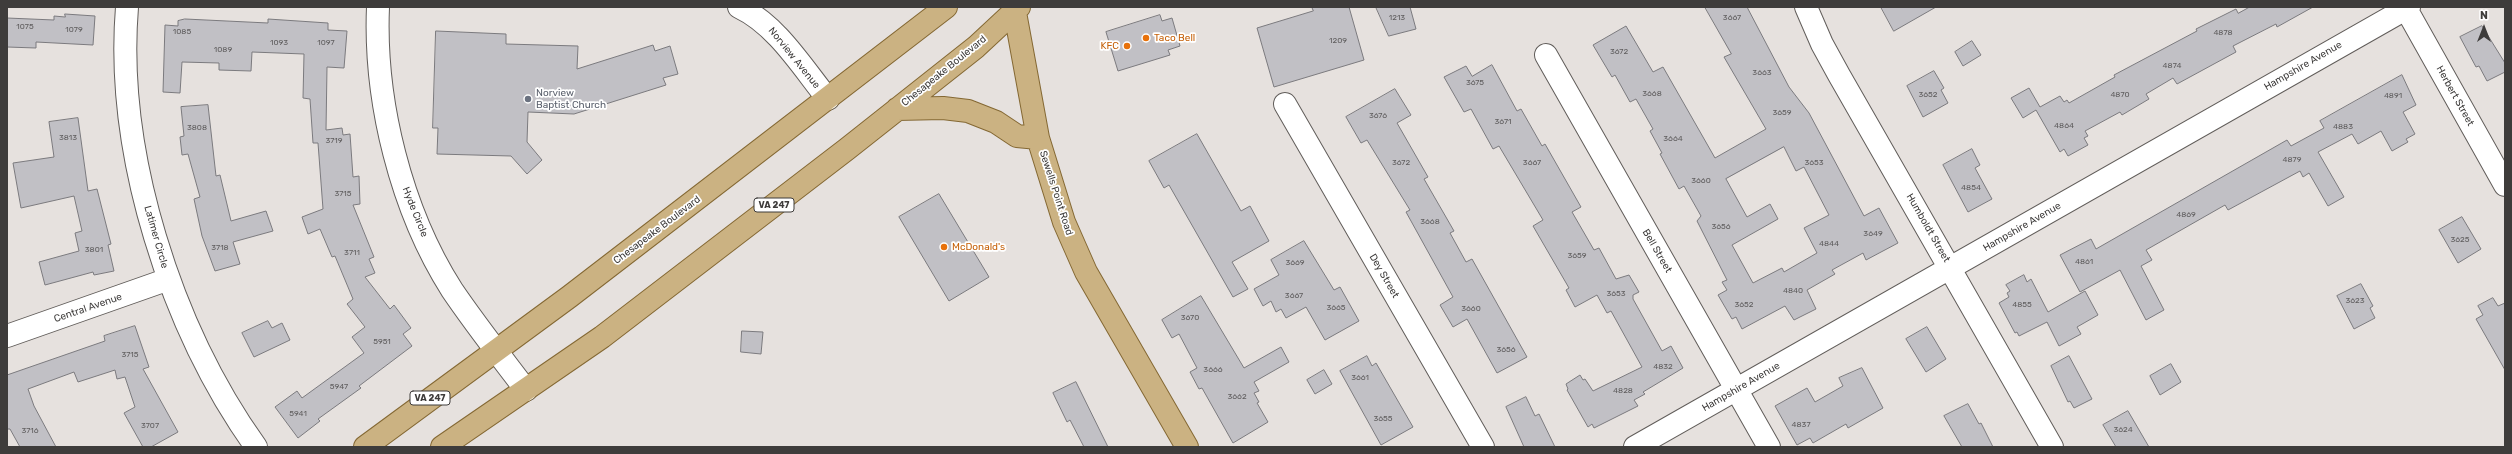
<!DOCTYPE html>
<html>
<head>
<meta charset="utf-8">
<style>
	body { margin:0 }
	#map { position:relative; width:2512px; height:454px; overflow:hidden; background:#e6e1de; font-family:Rubik,sans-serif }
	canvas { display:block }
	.frame { position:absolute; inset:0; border:8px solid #3e3c3b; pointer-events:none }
	.north { position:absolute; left:2464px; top:8px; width:40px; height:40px; -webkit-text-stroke:3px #fff; paint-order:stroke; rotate:0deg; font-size:11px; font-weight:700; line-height:16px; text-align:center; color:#3e3c3b }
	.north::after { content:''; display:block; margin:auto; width:14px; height:18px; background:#3e3c3b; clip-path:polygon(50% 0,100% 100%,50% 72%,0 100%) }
</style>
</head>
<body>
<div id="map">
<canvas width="2512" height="454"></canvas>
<div class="frame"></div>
<div class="north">N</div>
</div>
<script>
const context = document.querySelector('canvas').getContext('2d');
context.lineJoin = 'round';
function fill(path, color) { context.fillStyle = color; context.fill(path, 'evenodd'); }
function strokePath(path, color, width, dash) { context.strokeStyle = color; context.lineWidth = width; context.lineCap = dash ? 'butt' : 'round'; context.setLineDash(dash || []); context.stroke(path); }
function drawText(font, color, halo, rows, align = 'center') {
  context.font = font + ' Rubik,sans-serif'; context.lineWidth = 3.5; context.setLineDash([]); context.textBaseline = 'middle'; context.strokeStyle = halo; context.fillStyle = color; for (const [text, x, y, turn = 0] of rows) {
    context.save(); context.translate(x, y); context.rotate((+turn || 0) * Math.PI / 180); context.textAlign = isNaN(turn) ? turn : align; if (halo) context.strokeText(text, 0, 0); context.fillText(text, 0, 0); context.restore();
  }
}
const building = new Path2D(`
	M1312 7H1349L1364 60 1274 87 1257 28 1313 11Z
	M1376 7H1410L1416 29 1389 36Z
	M1705 7H1747L1789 87 1809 113 1864 216 1879 208 1898 243 1866 260 1863 253 1832 270 1835 274 1807 290 1816 309 1794 320 1785 306 1742 329 1736 317 1732 319 1718 295 1727 290 1722 282 1727 280 1697 221 1701 216 1684 186 1679 189 1660 154 1662 153 1650 131 1653 129 1636 99 1630 102 1615 75 1612 77 1593 45 1626 26 1653 72 1663 67 1715 158 1766 129 1724 57 1731 54ZM1784 147 1796 171 1804 167 1829 215 1804 228 1817 253 1784 272 1782 268 1753 283 1732 245 1778 219 1770 204 1747 217 1726 179Z
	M1881 7H1936L1894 31Z
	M2250 7H2313L2277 27 2276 24 2233 46 2236 52 2177 84 2173 78 2146 94 2149 99 2122 115 2120 112 2085 131 2088 136 2084 138 2088 145 2068 156 2064 149 2060 152 2036 110 2023 118 2011 98 2029 88 2040 107 2060 96 2064 102 2067 100 2069 103 2115 77 2114 75 2197 31 2196 29 2236 9 2238 13Z
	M65 14 95 16 93 45 36 42V48L7 47V18L54 20V16L65 17Z
	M1160 15 1162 21 1172 18 1180 46 1168 50 1170 55 1118 71 1106 32Z
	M185 19 268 23V19L328 23V30L347 31 344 68 327 67 326 130 342 128 343 135 350 134 353 177 359 176 360 204 353 205 374 257 369 259 375 273 365 277 390 309 394 305 411 328 403 334 412 346 359 386 361 388 318 419 320 421 298 438 275 407 297 391 302 398 364 353 352 337 365 327 347 304 353 299 335 256 332 257 320 229 308 234 302 217 323 209 318 143H313L310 99 303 98 304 54 252 52 251 71 219 70V63L182 62 180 93 163 92 165 25 178 26V21Z
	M2482 26 2505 63V72L2487 81 2479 66 2476 67 2460 37Z
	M436 31 506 34V44L578 46 577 69 653 45 655 51 670 46 678 74 663 78 666 85 574 114 528 112 527 142 542 160 527 174 511 156 437 154 438 128H433Z
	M1972 41 1981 55 1963 66 1955 52Z
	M1492 65 1517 111 1521 109 1542 146 1545 144 1581 207 1572 212 1594 250 1599 248 1616 279 1629 275 1639 292 1633 295V299L1662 351 1671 346 1683 368 1643 392 1645 394 1634 400 1638 406 1594 428 1592 424 1588 427 1567 390 1568 389 1566 384 1580 375 1583 380 1585 379 1593 391 1642 367 1611 311 1607 313 1597 295 1575 307 1566 290 1569 288 1533 226 1543 220 1499 146 1493 149 1471 109 1464 112 1444 77 1466 66 1472 76Z
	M1934 71 1944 88 1941 90 1948 103 1923 117 1907 86Z
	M2402 75 2416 105 2403 112 2415 134 2406 139 2408 142 2392 151 2381 131 2358 144 2352 134 2318 152 2344 197 2328 206 2309 173 2303 177 2300 171 2228 210 2225 205 2146 250 2152 260 2141 266 2164 310 2146 320 2120 270 2080 292 2060 255 2091 239 2096 249 2287 140 2291 146 2324 128 2320 121Z
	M1395 89 1411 115 1397 123 1428 177 1424 179 1454 231 1450 233 1466 262 1472 259 1527 357 1497 373 1467 319 1453 327 1440 305 1453 297 1406 212 1410 210 1367 140 1361 143 1346 117Z
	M208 105 216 176 220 175 231 221 266 211 273 231 233 242 240 264 215 271 202 236 194 199 200 197 188 154 182 155 180 137 184 136 181 107Z
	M78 118 88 191 97 189 111 244 108 245 114 271 94 275 93 272 45 285 39 262 79 251 75 233 82 231 74 196 21 208 13 163 54 157 49 122Z
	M1197 134 1241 211 1250 206 1269 241 1232 262 1248 289 1233 297 1169 185 1164 188 1149 161Z
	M1972 149 1980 165 1975 168 1992 199 1968 212 1943 165Z
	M939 194 989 277 949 301 899 217Z
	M2462 217 2481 249 2458 263 2439 230Z
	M1304 241 1334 290 1340 287 1359 321 1325 340 1306 307 1286 318 1281 309 1276 312 1271 301 1263 306 1254 289 1279 275 1271 260Z
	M2024 275 2027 282 2031 279 2048 312 2085 291 2098 315 2077 327 2081 334 2059 346 2047 322 2019 336 2017 332 2015 333 1999 303 2009 297 2007 293 2010 291 2006 285Z
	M2361 284 2373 306 2370 308 2375 318 2354 329 2337 296Z
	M1201 296 1244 368 1281 347 1289 362 1254 382 1259 391 1254 393 1259 402 1257 403 1268 422 1233 443 1202 388 1199 389 1190 372 1197 368 1179 334 1172 338 1162 320Z
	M2493 298 2498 306 2505 303V370L2476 319 2483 315 2478 306Z
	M268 321 272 328 282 323 290 340 254 357 242 333Z
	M135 326 149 367 143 369 178 432 151 447H143L124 413 135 407 125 377 117 379 115 370 78 382 74 372 28 389 34 406 56 447H20L10 429H7V375L105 341 104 336Z
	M1927 327 1946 359 1926 372 1906 339Z
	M742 331 763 332 761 354 741 352Z
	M1367 356 1372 366 1376 363 1413 427 1381 445 1340 371Z
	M2069 356 2092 399 2074 408 2070 401 2068 402 2051 366Z
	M2171 364 2181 382 2160 395 2150 376Z
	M1862 368 1883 408 1848 428 1846 424 1813 443 1810 438 1797 445 1775 406 1807 388 1815 402 1843 386 1839 378Z
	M1324 370 1332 384 1315 394 1307 380Z
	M1076 382 1108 447H1084L1070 420 1067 422 1053 393Z
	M1526 397 1535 416 1539 414 1555 447H1524L1506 407Z
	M1968 404 1979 424 1981 423 1993 447H1962L1944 416Z
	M2128 411 2149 447H2116L2103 425Z`);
fill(building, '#c1c0c5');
strokePath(building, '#7b7a7e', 1);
const minor = new Path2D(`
	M127 7C115 153 171 328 256 447
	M378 7C374 101 401 210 452 290 475 324 501 357 526 390
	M739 7C777 25 802 67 828 99
	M1806 7 1822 44 1839 75 2052 447
	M2405 7 2505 185
	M1546 55 1769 447
	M1285 104 1483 447
	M7 336 169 279
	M1635 447 2409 7`);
const major = new Path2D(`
	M1014 7 1038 138 1064 222 1086 272 1187 447
	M897 109 943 108 968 111 996 122 1017 136 1038 138
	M365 447 569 297 946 7
	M442 447 602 337 847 149 976 47 1019 7`);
strokePath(minor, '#615d5a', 24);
strokePath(major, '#846833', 24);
strokePath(minor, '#fff', 22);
strokePath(major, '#cbb282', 22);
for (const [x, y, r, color] of [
	[1146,38,4,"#e8710a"],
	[1127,46,4,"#e8710a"],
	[528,99,4,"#6b7280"],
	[944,247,4,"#e8710a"]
]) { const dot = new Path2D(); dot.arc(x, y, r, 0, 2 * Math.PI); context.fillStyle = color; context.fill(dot); strokePath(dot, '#fff', 1.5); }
drawText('8px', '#5f5d5e', null, [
	["1213",1397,18],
	["3667",1732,18],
	["1075",25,27],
	["1079",74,30],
	["1085",182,32],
	["4878",2223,33],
	["1209",1338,41],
	["1093",279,43],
	["1097",326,43],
	["1089",223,50],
	["3672",1619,52],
	["4874",2172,66],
	["3663",1762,73],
	["3675",1475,83],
	["3668",1652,94],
	["3652",1928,95],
	["4870",2120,95],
	["4891",2393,96],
	["3659",1782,113],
	["3676",1378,116],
	["3671",1503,122],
	["4864",2064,126],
	["4883",2343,127],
	["3808",197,128],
	["3813",68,138],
	["3664",1673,139],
	["3719",334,141],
	["4879",2292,160],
	["3672",1401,163],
	["3667",1532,163],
	["3653",1814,163],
	["3660",1701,181],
	["4854",1971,188],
	["3715",343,194],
	["4869",2186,215],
	["3668",1430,222],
	["3656",1721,227],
	["3649",1873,234],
	["3625",2460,240],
	["4844",1829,244],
	["3718",220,248],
	["3801",94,250],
	["3711",352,253],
	["3659",1577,256],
	["4861",2084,262],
	["3669",1295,263],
	["4840",1793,291],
	["3653",1616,294],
	["3667",1294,296],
	["3623",2355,301],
	["3652",1744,305],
	["4855",2022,305],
	["3665",1336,308],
	["3660",1471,309],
	["3670",1190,318],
	["5951",382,342],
	["3656",1506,350],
	["3715",130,355],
	["4832",1663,367],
	["3666",1213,370],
	["3661",1360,378],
	["5947",339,387],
	["4828",1623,391],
	["3662",1237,397],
	["5941",298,414],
	["3655",1383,419],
	["4837",1801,425],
	["3707",150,426],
	["3624",2123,430],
	["3716",30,431]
]);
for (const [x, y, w] of [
	[774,205,40],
	[430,398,40]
]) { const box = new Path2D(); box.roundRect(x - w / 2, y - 7, w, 14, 3); context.fillStyle = '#fff'; context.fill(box); strokePath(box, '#3e3c3b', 1); }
drawText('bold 9px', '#3e3c3b', null, [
	["VA 247",774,205],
	["VA 247",430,398]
]);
drawText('10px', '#c56008', '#fff', [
	["Taco Bell",1154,38],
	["KFC",1119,46,"right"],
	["McDonald's",952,247]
], 'left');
drawText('10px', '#3e3c3b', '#fff', [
	["Norview Avenue",794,58,51],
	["Hampshire Avenue",2303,66,-30],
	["Chesapeake Boulevard",944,71,-39],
	["Herbert Street",2455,96,61],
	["Sewells Point Road",1056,193,72],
	["Hyde Circle",415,212,68],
	["Hampshire Avenue",2022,227,-30],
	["Humboldt Street",1928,228,60],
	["Chesapeake Boulevard",657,230,-37],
	["Latimer Circle",156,237,74],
	["Bell Street",1657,251,60],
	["Dey Street",1384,276,60],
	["Central Avenue",88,308,-19],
	["Hampshire Avenue",1741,387,-30]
]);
drawText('10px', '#5b616d', '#fff', [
	["Norview",536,93],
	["Baptist Church",536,105]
], 'left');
</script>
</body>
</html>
